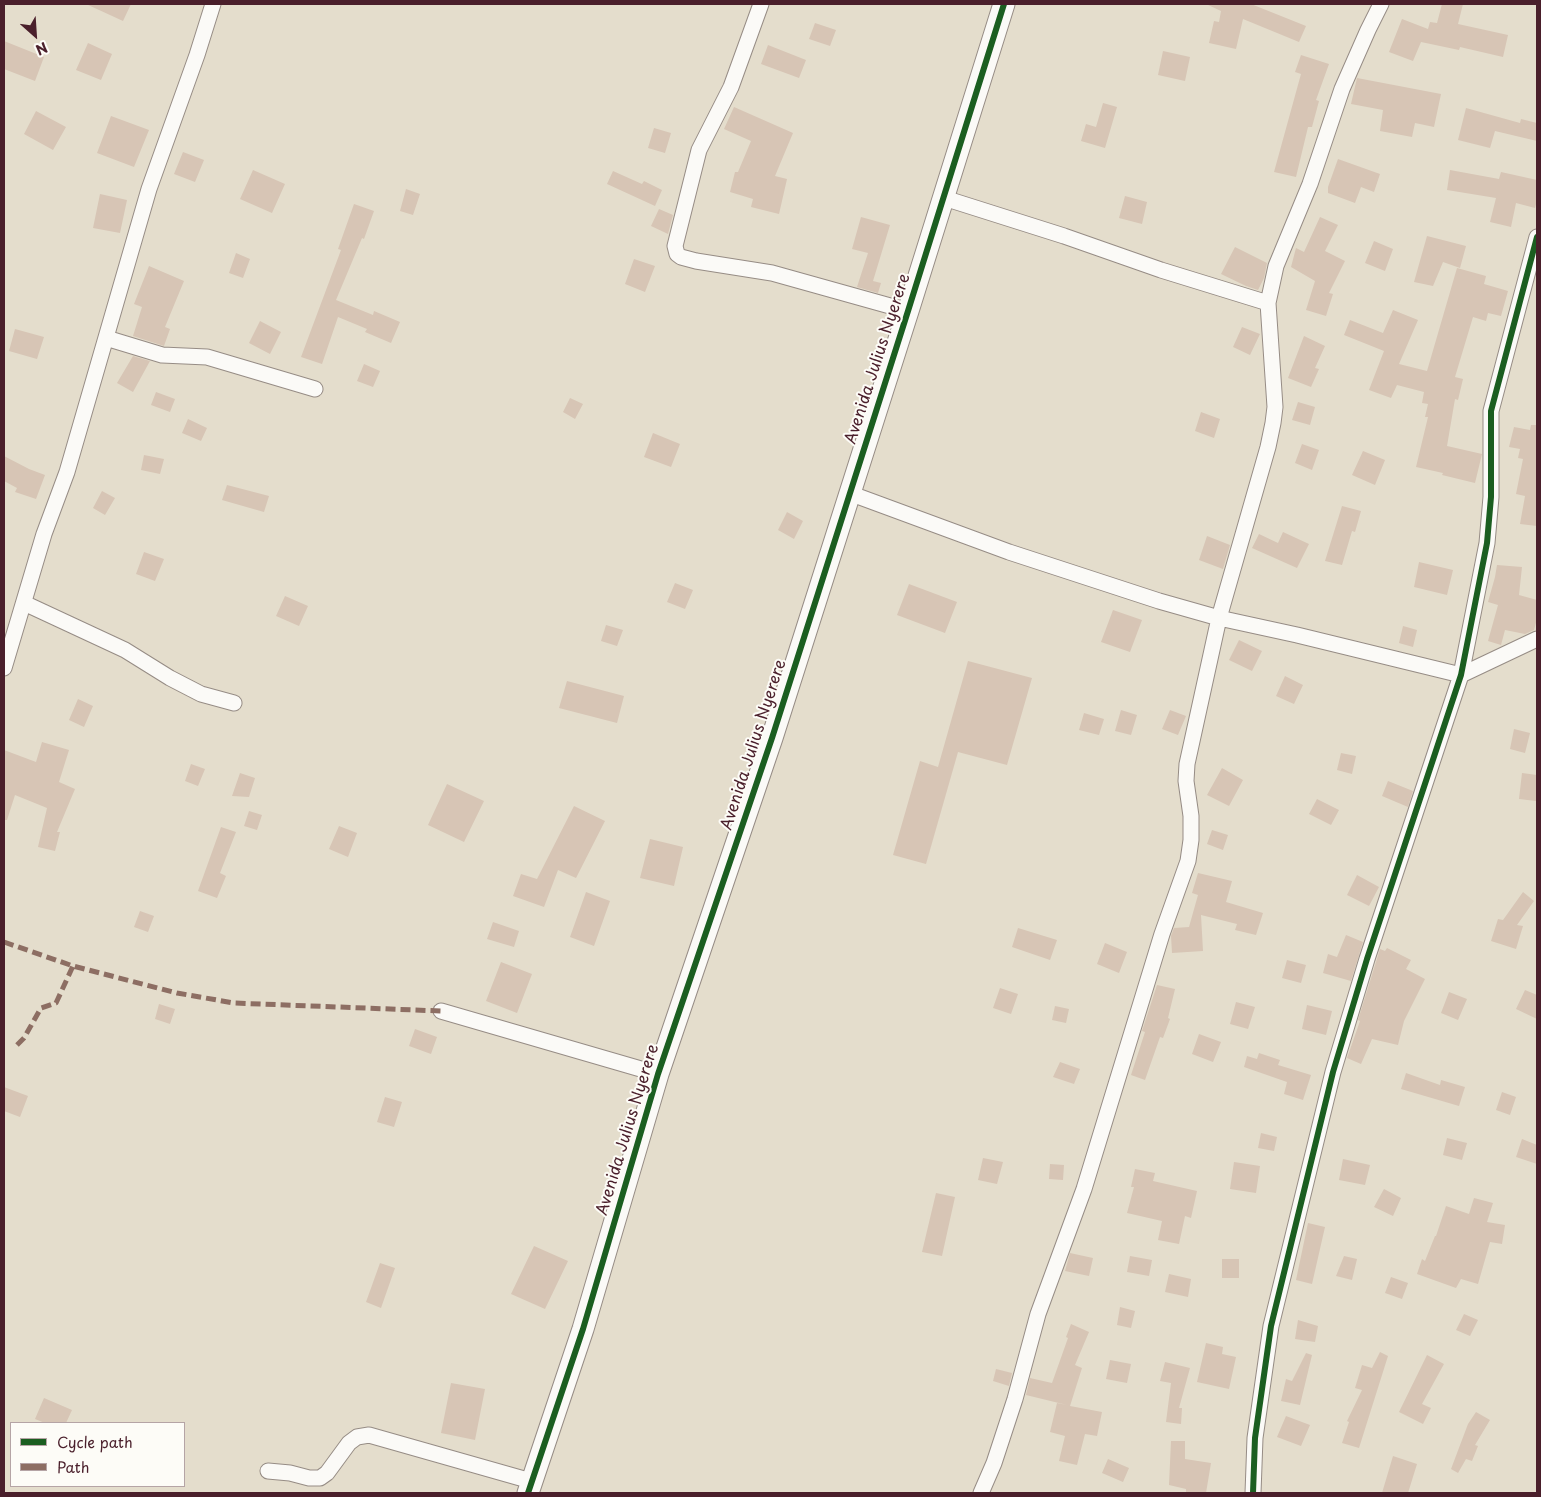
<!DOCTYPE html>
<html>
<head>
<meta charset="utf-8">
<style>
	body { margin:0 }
	#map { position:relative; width:1541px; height:1497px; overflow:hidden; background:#e4ddcc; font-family:"Playpen Sans",sans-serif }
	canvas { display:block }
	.frame { position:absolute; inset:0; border:5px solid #4a1f2b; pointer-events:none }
	.legend { position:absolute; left:10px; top:1422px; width:175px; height:65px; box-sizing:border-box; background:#fdfcf7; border:1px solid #b5a4a5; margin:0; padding:6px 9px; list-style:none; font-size:15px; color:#4a1f2b }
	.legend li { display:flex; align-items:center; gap:10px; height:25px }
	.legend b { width:25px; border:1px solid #b5a4a5 }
	.north { position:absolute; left:10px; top:10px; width:50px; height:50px; -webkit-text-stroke:4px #fdfcf7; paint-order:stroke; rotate:154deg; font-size:14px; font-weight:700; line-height:20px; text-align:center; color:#4a1f2b }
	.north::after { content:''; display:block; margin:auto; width:18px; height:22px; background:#4a1f2b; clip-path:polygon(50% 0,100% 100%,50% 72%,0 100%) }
</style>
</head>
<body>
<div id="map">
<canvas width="1541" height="1497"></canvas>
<div class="frame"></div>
<ul class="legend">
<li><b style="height:6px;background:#1b5e20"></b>Cycle path</li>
<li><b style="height:6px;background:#8d6e63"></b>Path</li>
</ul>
<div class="north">N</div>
</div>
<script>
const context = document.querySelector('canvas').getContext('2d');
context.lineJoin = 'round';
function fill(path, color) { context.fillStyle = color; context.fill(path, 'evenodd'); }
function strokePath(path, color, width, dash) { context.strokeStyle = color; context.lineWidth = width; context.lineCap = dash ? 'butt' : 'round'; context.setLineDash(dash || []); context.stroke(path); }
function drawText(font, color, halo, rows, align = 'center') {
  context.font = font + ' "Playpen Sans",sans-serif'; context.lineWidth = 4; context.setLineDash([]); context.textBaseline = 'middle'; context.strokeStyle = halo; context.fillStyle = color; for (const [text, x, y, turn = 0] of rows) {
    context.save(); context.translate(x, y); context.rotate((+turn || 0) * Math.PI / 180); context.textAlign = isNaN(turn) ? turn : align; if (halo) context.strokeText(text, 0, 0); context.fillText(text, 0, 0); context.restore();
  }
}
fill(new Path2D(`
	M86 4H131L123 21Z
	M1206 4H1251L1306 26 1299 42 1243 19 1236 49 1209 43 1214 21 1219 22 1221 11Z
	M1442 4H1463L1458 24 1508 35 1503 57 1460 47 1459 50 1421 42 1413 61 1389 52 1402 19 1428 29 1430 22 1437 23Z
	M815 23 836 30 830 46 809 39Z
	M4 41 44 57 35 81 4 69Z
	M88 43 112 54 101 80 76 70Z
	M768 45 806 60 799 78 761 64Z
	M1163 51 1190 57 1185 81 1158 75Z
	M1301 55 1329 64 1316 100 1319 101 1312 127H1308L1296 177 1274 172 1301 74 1295 72Z
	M1357 78 1441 94 1434 127 1415 123 1412 137 1380 131 1383 110 1351 104Z
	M1103 103 1117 107 1105 148 1081 141 1086 124 1096 127Z
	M734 107 793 133 775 176 787 179 779 214 751 207 753 199 730 192 735 172H738L751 141 724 129Z
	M1466 108 1520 123 1521 119 1537 123V141L1495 131 1490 148 1458 140Z
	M36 111 66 127 53 150 24 134Z
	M111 116 149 130 134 167 97 153Z
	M654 128 671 133 665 153 648 148Z
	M183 152 204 160 195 182 174 174Z
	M1338 159 1380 174 1374 192 1361 187 1355 203 1328 193V187Z
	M253 170 285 184 272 213 240 199Z
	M1450 170 1499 179 1501 172 1537 180V200L1535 208 1516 203 1511 227 1490 222 1496 198 1447 190Z
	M613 171 642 184 644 181 662 190 655 206 607 184Z
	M406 189 420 194 413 215 400 211Z
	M100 194 127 200 120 233 93 228Z
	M1125 196 1147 202 1142 224 1119 218Z
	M354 204 374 211 364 239 362 238 336 300 373 315 374 311 400 322 391 343 365 332 367 329 338 317 322 364 301 357 341 250 338 249Z
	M659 209 673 215 668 234 651 226Z
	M861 217 890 225 873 281 881 283 878 293 857 287 868 253 852 249Z
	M1320 217 1338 225 1325 251 1345 261 1329 293 1333 294 1326 316 1306 310 1315 281 1291 267 1296 248 1304 252Z
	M1427 236 1466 246 1460 268 1443 262 1433 286 1414 282Z
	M1374 241 1393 249 1385 271 1365 263Z
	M1235 247 1267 263 1264 278 1258 290 1246 286 1221 274Z
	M236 253 250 259 243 278 229 273Z
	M634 259 655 266 645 292 625 284Z
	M149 266 184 281 165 327 170 329 164 346 133 336 142 307 134 304Z
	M1457 268 1486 276 1484 284 1508 291 1501 316 1488 313 1486 321 1473 317 1455 377 1463 379 1458 400 1455 399 1447 446 1482 454 1475 483 1442 475 1443 473 1416 467 1428 417H1425L1428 404 1422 403 1424 392 1397 385 1391 398 1369 390 1384 351 1344 335 1350 320 1383 333 1393 310 1418 320 1399 364 1427 371Z
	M260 321 281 332 270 354 249 343Z
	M1242 327 1260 334 1250 355 1233 347Z
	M15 329 44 337 37 359 9 351Z
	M1304 336 1325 346 1315 368 1319 369 1311 387 1288 378Z
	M133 356 150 361 133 392 117 383Z
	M364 364 380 371 373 387 357 381Z
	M156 392 175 399 170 412 151 405Z
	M570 398 583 404 575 419 563 412Z
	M1298 402 1315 407 1310 425 1292 420Z
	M1201 412 1220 419 1214 438 1195 431Z
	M188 419 207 428 201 441 182 433Z
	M1531 425H1537V526L1520 524 1525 496 1516 494 1523 459 1518 458 1520 449 1509 447 1514 427 1530 430Z
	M653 433 680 444 671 467 644 457Z
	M1302 444 1319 450 1312 470 1295 463Z
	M1363 451 1385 460 1375 485 1352 475Z
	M144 455 164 459 160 474 141 470Z
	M4 456 29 469 45 475 36 499 15 492 17 488 4 481Z
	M227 485 269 496 264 512 222 500Z
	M102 491 115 498 105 515 93 508Z
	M1342 506 1361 511 1355 532 1352 531 1342 565 1325 561Z
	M787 512 803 521 794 539 778 530Z
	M1283 532 1309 544 1297 568 1252 548 1259 534 1278 543Z
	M1207 536 1230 545 1223 569 1199 560Z
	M144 552 164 559 155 581 136 574Z
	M1419 562 1453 570 1447 595 1414 587Z
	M1497 565 1522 567 1519 595 1537 600V619L1534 630 1525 634 1505 630 1501 645 1488 641 1498 605 1488 602 1495 577Z
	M675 583 693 590 685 609 667 602Z
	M909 584 957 602 945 633 897 615Z
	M285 596 308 606 299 626 276 616Z
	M1113 610 1142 620 1130 652 1101 642Z
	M606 625 623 630 617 646 601 641Z
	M1403 626 1417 630 1413 647 1399 643Z
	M1239 640 1262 651 1252 671 1229 660Z
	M968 661 1032 678 1007 765 958 752 926 864 893 855 920 761 938 767Z
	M1285 676 1303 685 1294 704 1276 696Z
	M567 681 624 696 617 723 559 708Z
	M78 699 93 706 84 727 69 720Z
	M1121 710 1137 715 1131 735 1115 731Z
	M1170 710 1186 716 1178 735 1162 729Z
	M1084 713 1104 719 1099 735 1079 730Z
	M1514 729 1530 733 1525 753 1510 749Z
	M42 742 69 750 59 782 75 789 57 832H60L55 851 38 847 47 808 15 795 7 820H4V750L36 762Z
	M1341 753 1356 756 1352 774 1337 770Z
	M191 764 205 769 198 786 185 781Z
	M1222 768 1243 780 1229 806 1207 795Z
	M240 773 255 778 249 797 232 796Z
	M1522 773 1537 775 1536 801 1519 799Z
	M1388 781 1413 791 1408 807 1382 796Z
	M447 784 484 801 464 842 428 825Z
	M1317 799 1339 810 1331 825 1309 814Z
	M574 806 605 821 576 878 558 870 544 907 513 896 521 874 537 879Z
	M249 811 262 815 257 830 244 826Z
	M339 826 357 833 348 857 329 849Z
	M221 827 236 832 220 873 226 876 217 898 198 891Z
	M1212 830 1228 835 1223 850 1207 844Z
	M650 839 683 847 674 886 640 878Z
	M1198 873 1232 881 1226 902 1263 913 1256 935 1235 930 1237 924 1201 915 1203 951 1172 953 1171 936 1174 928 1189 927 1198 895 1192 893Z
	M1357 875 1379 887 1369 906 1347 895Z
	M586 892 610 901 594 946 570 937Z
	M1523 892 1534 901 1517 925 1523 926 1516 949 1491 941 1498 919 1503 920Z
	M140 911 154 916 148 932 134 927Z
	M493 922 519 931 514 947 487 939Z
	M1018 928 1057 940 1050 960 1012 947Z
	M1346 935 1363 942 1351 981 1323 973 1328 954 1337 957Z
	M1105 943 1127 952 1119 973 1097 964Z
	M1387 948 1411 960 1406 969 1425 979 1404 1021 1398 1045 1372 1039 1361 1064 1347 1058 1360 1021 1358 1020 1380 949 1385 951Z
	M1287 960 1306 965 1301 983 1282 978Z
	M501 962 532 974 517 1013 486 1001Z
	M1157 985 1175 989 1168 1018 1170 1019 1163 1038 1160 1037 1145 1080 1131 1075 1145 1032 1142 1031Z
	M1000 988 1018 994 1011 1014 993 1008Z
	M1525 990 1537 995V1019L1516 1009Z
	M1449 992 1467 999 1458 1020 1441 1013Z
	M1236 1002 1255 1007 1248 1029 1230 1024Z
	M159 1004 175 1009 170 1024 155 1019Z
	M1307 1005 1332 1011 1326 1035 1302 1029Z
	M1055 1006 1069 1009 1066 1023 1052 1020Z
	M415 1029 437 1037 431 1054 409 1046Z
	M1199 1034 1221 1042 1213 1062 1192 1054Z
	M1259 1053 1280 1060 1278 1065 1311 1075 1303 1100 1284 1094 1287 1082 1244 1067 1247 1056 1257 1059Z
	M1060 1062 1080 1069 1074 1084 1053 1077Z
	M1406 1073 1440 1085 1441 1080 1465 1087 1459 1106 1401 1089Z
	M4 1087 28 1096 20 1117 4 1111Z
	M1502 1092 1516 1097 1510 1115 1496 1110Z
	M385 1097 402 1102 394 1127 377 1122Z
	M1261 1133 1277 1137 1274 1151 1258 1148Z
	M1447 1138 1467 1143 1462 1160 1443 1155Z
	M1522 1139 1537 1145V1164L1516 1157Z
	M983 1158 1003 1162 997 1184 978 1180Z
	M1343 1159 1370 1165 1365 1185 1339 1180Z
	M1234 1162 1260 1166 1256 1193 1230 1189Z
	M1050 1164 1064 1165 1063 1180 1049 1179Z
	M1135 1169 1155 1173 1153 1181 1197 1191 1191 1218 1185 1216 1179 1244 1158 1240 1162 1221 1127 1213 1134 1187H1131Z
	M1384 1189 1401 1198 1393 1216 1374 1207Z
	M936 1193 955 1197 942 1256 922 1252Z
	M1474 1198 1493 1203 1487 1222 1505 1225 1502 1244 1490 1242 1478 1284 1461 1279 1456 1288 1417 1274 1422 1259 1425 1261 1435 1236H1436L1446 1206 1469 1214Z
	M1308 1223 1325 1227 1312 1284 1296 1280Z
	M534 1246 568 1261 545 1309 511 1294Z
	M1070 1253 1093 1258 1089 1276 1065 1271Z
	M1130 1256 1152 1260 1149 1276 1127 1272Z
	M1344 1256 1357 1259 1352 1280 1336 1276Z
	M1222 1259H1239V1278H1222Z
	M380 1263 395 1268 381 1308 366 1302Z
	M1169 1274 1191 1279 1188 1297 1165 1292Z
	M1391 1277 1408 1283 1402 1299 1385 1293Z
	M1120 1307 1135 1311 1131 1328 1117 1325Z
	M1464 1314 1478 1320 1470 1336 1456 1330Z
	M1298 1320 1318 1326 1315 1342 1295 1339Z
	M1071 1324 1089 1332 1075 1365 1082 1368 1070 1406 1102 1412 1097 1436 1085 1434 1077 1465 1059 1461 1065 1436 1050 1432 1057 1403 1067 1405 1026 1395 1030 1378 1052 1383 1068 1338 1066 1337Z
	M1206 1343 1223 1347 1222 1354 1236 1357 1229 1389 1197 1382Z
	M1380 1352 1388 1356 1359 1448 1342 1443 1349 1422 1347 1421 1362 1390 1355 1388 1362 1365 1372 1368Z
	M1306 1353 1312 1355 1300 1405 1281 1401 1286 1379 1292 1381Z
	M1427 1355 1444 1364 1422 1404 1431 1408 1423 1424 1399 1412Z
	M1110 1360 1131 1364 1127 1383 1106 1379Z
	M1165 1362 1190 1368 1179 1408H1182L1181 1424 1166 1422 1171 1383 1160 1381Z
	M996 1369 1012 1373 1009 1386 993 1381Z
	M451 1383 485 1389 475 1440 441 1433Z
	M44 1398 72 1410 66 1423H45L35 1419Z
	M1476 1412 1490 1420 1475 1445 1478 1446 1472 1461 1466 1459 1458 1473 1451 1469 1468 1424Z
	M1286 1416 1310 1425 1301 1446 1277 1437Z
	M1171 1441H1185V1459L1211 1463 1206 1493H1186V1489L1169 1485Z
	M1393 1456 1417 1464 1408 1493H1382Z
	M1108 1459 1129 1468 1123 1482 1102 1473Z`), '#d7c5b5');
const street = new Path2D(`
	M761 4 731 87 699 150 675 246 677 254 681 257 696 261 772 273 908 311
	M944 198 1064 236 1161 270 1268 303 1276 266 1310 184 1342 89 1368 30 1381 4
	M106 338 162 355 207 357 315 389
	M849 493 1009 552 1159 601 1219 618 1297 635 1461 675 1537 639
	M24 603 125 650 170 678 201 694 234 703
	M4 668 44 534 67 472 149 189 197 55 213 4
	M441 1011 658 1074
	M268 1471 290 1473 309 1478H320L327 1473 349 1443 357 1437 369 1435 531 1481
	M981 1493 994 1463 1015 1399 1038 1314 1084 1189 1162 934 1188 861 1191 840V816L1186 781 1187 764 1219 618 1268 447 1273 423 1275 407 1268 303
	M1253 1493 1255 1438 1271 1326 1333 1072 1367 959 1461 675 1487 543 1491 497V411L1537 237`);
const secondary = new Path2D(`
	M528 1493 583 1329 658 1074 772 738 908 311 1004 4`);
strokePath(street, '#968c85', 17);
strokePath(secondary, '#968c85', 23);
strokePath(street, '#fbfaf7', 15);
strokePath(secondary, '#fbfaf7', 21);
strokePath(new Path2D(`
	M4 942 73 966 177 993 234 1003 441 1011
	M17 1045 24 1038 41 1008 56 1003 73 966`), '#8d6e63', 5, [10, 5]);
strokePath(new Path2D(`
	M528 1493 583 1329 658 1074 772 738 908 311 1004 4
	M1253 1493 1255 1438 1271 1326 1333 1072 1367 959 1461 675 1487 543 1491 497V411L1537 237`), '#1b5e20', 6);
drawText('16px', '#4a1f2b', '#fdfcf7', [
	["Avenida Julius Nyerere",878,359,-72],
	["Avenida Julius Nyerere",754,745,-72],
	["Avenida Julius Nyerere",628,1130,-73]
]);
</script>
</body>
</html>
